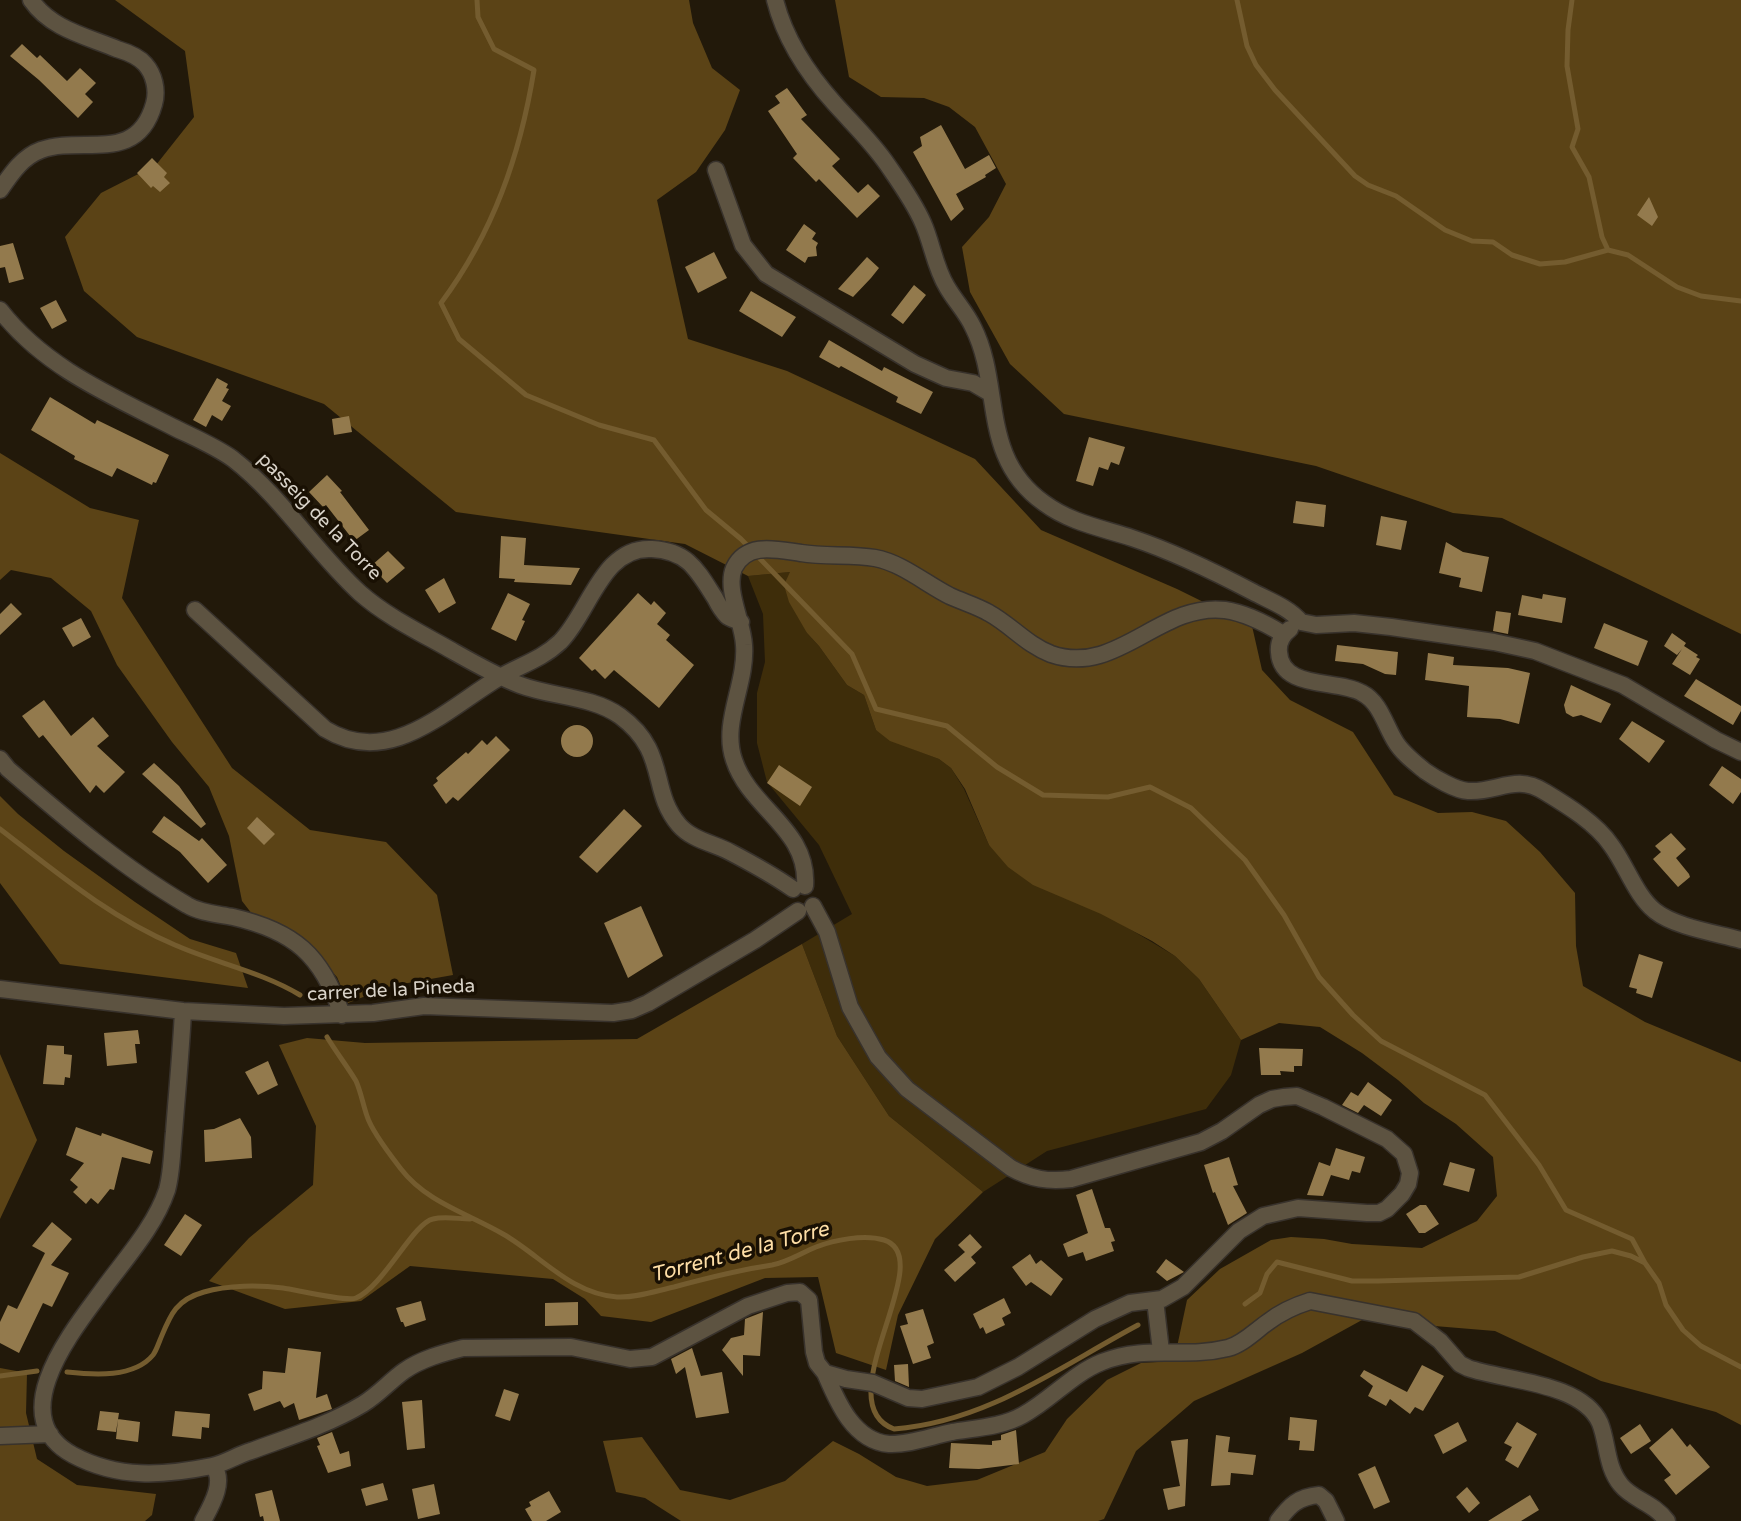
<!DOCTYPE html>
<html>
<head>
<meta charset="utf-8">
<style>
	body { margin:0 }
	canvas { display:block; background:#22190a }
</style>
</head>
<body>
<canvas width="1741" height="1521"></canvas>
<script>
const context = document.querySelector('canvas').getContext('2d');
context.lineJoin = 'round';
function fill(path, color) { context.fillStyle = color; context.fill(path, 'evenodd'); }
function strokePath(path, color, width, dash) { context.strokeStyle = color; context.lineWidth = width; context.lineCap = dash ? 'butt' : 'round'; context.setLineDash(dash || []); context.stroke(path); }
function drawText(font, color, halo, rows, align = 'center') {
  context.font = font + ' "Varela Round",sans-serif'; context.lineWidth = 7; context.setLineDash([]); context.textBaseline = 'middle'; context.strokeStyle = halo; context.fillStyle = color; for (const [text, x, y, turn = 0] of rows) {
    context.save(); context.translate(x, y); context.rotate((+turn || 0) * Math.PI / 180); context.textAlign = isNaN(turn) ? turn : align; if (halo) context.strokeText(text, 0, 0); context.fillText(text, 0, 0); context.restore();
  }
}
fill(new Path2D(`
	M790 572 807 633 819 646 847 685 864 695 876 730 910 748 939 759 951 768 964 789 989 845 1175 956 1199 979 1241 1040 1231 1075 1206 1109 1047 1151 983 1192 889 1116 837 1036 802 944 852 914 819 845 767 782 757 743V693L765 662 763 614 748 576Z`), '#3e2d0a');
fill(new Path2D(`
	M115 0H689L693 23 712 68 740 90 725 130 696 172 657 200 688 339 787 371 975 459 1041 530 1177 589 1252 626 1262 670 1290 700 1353 732 1394 795 1438 813 1472 812 1506 821 1540 852 1575 893 1576 946 1583 986 1645 1022 1741 1062V1425L1716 1412 1601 1381 1495 1331 1362 1320 1302 1353 1194 1401 1136 1451 1104 1519 1098 1521H681L645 1498 616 1492 603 1441 642 1437 680 1490 730 1500 785 1481 833 1441 859 1454 896 1477 927 1486 977 1480 1045 1452 1067 1419 1107 1380 1141 1363 1174 1361 1187 1300 1220 1269 1271 1240 1291 1237 1324 1239 1352 1244 1422 1248 1477 1221 1497 1196 1493 1157 1456 1124 1424 1103 1398 1080 1362 1053 1320 1027 1279 1023 1241 1040 1199 979 1175 956 1152 941 1101 914 1033 885 1008 867 989 845 965 789 951 768 939 759 890 741 876 730 864 695 847 685 819 646 807 633 789 602 784 585 790 572 748 576 685 544 456 512 324 404 137 337 84 291 65 237 101 193 156 165 194 117 185 51Z
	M835 0H1741V634L1502 518 1453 513 1316 466 1064 414 1010 364 970 292 962 247 989 217 1006 184 975 127 949 107 924 98 881 97 849 77Z
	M0 453 90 508 139 520 122 598 232 768 310 830 386 842 437 895 453 975 391 986 348 1003 337 977 294 931 259 923 242 901 229 836 209 787 172 742 117 665 91 611 51 578 11 570 0 580Z
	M0 796 18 814 64 851 135 902 190 939 236 953 248 988 60 964 0 883Z
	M802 944 837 1036 889 1116 983 1192 935 1239 898 1315 886 1370 836 1353 818 1277 765 1278 651 1322 601 1316 585 1299 553 1279 410 1266 361 1301 285 1309 209 1281 249 1238 313 1185 316 1126 279 1045 307 1038 365 1043 637 1039Z
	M0 1054 37 1140 0 1219Z
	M0 1368 27 1373 26 1413 37 1459 77 1485 156 1494 152 1515 145 1521H0Z`), '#5b4316');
strokePath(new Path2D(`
	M477 0 478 17 494 49 534 70C520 156 493 233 441 303L459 339 526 395 599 425 654 440 706 510 741 539 852 654 876 709 947 726 997 767 1043 795 1108 797 1150 787 1191 808 1245 860 1284 915 1319 977 1353 1015 1381 1041 1485 1095 1539 1165 1566 1210 1632 1239 1645 1263
	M1237 0 1247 46 1256 65 1275 90 1355 176 1368 185 1396 196 1445 230 1472 241 1493 242 1512 255 1540 264 1565 262 1608 250 1628 255 1677 287 1701 296 1741 301
	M1572 0 1568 30 1567 66 1578 129 1572 147 1589 177 1602 237 1608 250
	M0 829C56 872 109 917 175 945 216 963 262 972 300 995
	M327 1037C336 1052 347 1066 356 1081 361 1092 363 1105 367 1116 372 1132 391 1156 401 1169 426 1202 469 1214 503 1234 540 1255 571 1294 617 1297 636 1298 656 1291 674 1287 707 1278 739 1270 772 1265 788 1262 801 1253 816 1247 834 1240 864 1234 884 1240 941 1258 824 1403 894 1429 987 1422 1059 1367 1138 1325
	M1245 1304 1260 1293 1267 1274 1277 1262 1352 1281H1378L1519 1277 1583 1257 1612 1251 1631 1256 1645 1263 1659 1283 1666 1305 1683 1330 1701 1346 1741 1367
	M67 1372C94 1375 134 1378 153 1355 156 1351 158 1345 160 1340 170 1316 175 1300 204 1292 228 1285 259 1285 283 1288 297 1290 347 1302 356 1298 384 1286 413 1223 433 1219 444 1216 459 1219 470 1219
	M0 1376 37 1371`), '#745c2f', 5);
fill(new Path2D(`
	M22 44 37 58 40 55 67 81 80 68 96 83 85 94 93 102 78 118 39 80 10 56Z
	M787 88 807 115 801 119 840 159 832 166 858 193 868 184 880 196 857 218 819 179 816 182 793 158 797 154 768 111 780 103 775 96Z
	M941 125 965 169 989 155 996 168 985 175 986 177 956 194 964 209 951 221 913 152 922 146 920 137Z
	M152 158 167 173 164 177 170 183 160 192 153 186 151 188 137 173Z
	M1649 197 1658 217 1652 226 1637 215Z
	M804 224 816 233 812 239 818 243 816 247 817 256 808 257 805 263 786 250Z
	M13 243 24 279 9 283 5 267 0 268V246Z
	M714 252 727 278 698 293 685 267Z
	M867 257 879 268 871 278 853 297 838 289Z
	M914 285 926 295 903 324 891 315Z
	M751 291 796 317 782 337 739 311Z
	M56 300 67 321 52 329 40 308Z
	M829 340 882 371 884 367 933 392 921 414 896 402 898 397 841 366 839 368 819 357Z
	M217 378 228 384 226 388 229 389 222 401 231 406 222 421 212 415 206 427 193 420Z
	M50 397 95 424 97 420 169 455 156 483 153 482 152 485 117 468 112 477 74 459 75 456 31 430Z
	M349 416 352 432 334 435 332 419Z
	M1089 437 1125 447 1119 465 1111 462 1108 470 1099 467 1093 486 1076 481Z
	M327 475 342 491 340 492 369 530 354 541 326 505 323 507 309 492Z
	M1296 501 1326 505 1324 527 1293 523Z
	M1381 516 1407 521 1401 550 1376 545Z
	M501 536 526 538 524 565 580 568 571 585 514 582 515 579 499 578Z
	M1446 542 1463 552 1489 557 1482 592 1459 587 1461 578 1439 573Z
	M388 551 405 568 387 583 371 566Z
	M444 578 456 603 439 613 425 590Z
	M508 593 530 604 522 620 525 621 516 641 491 629Z
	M638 593 651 605 654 601 666 613 657 624 670 635 666 640 694 665 659 708 614 670 605 679 595 669 592 671 579 658Z
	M1543 594 1566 598 1562 623 1518 615 1522 595 1542 599Z
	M11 603 22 614 0 635V614Z
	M1496 611 1511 613 1508 634 1493 631Z
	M81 618 91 637 73 647 62 628Z
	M1604 623 1648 641 1638 666 1594 648Z
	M1672 633 1686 643 1684 646 1698 655 1696 657 1700 659 1690 675 1672 664 1682 649 1677 655 1664 646Z
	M1337 645 1398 652 1396 675 1385 674 1363 664 1335 661Z
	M1428 653 1454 657 1453 665 1508 668 1530 673 1519 724 1500 719 1467 717 1469 686 1425 680Z
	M1696 679 1741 706V711L1733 725 1684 696Z
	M1571 685 1611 704 1601 723 1581 715 1573 717 1566 713 1564 705Z
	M44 700 71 736 93 717 109 736 97 746 125 772 104 793 96 785 90 793 43 735 39 738 22 716Z
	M1632 721 1665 741 1649 763 1619 739Z
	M561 741a16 16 0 1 1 32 0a16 16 0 1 1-32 0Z
	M496 736 510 750 458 801 453 797 446 804 433 785 438 781 436 778 466 752 468 754 482 740 487 745Z
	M154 763 179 786 206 824 201 828 142 774Z
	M779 765 812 787 800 806 767 783Z
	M1722 766 1741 779V792L1733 804 1709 785Z
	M624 809 642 826 597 873 579 857Z
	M164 816 199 841 202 838 227 865 208 883 180 852 152 832Z
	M257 817 275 834 264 845 247 828Z
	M1671 833 1686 849 1676 858 1689 874 1690 877 1678 887 1653 859 1661 852 1655 846Z
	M641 906 663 956 628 978 604 923Z
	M1639 954 1663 962 1652 998 1636 993 1637 989 1629 987Z
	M138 1030 140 1044H135L137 1063 107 1066 104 1033Z
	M47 1045 64 1046V1054L72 1055 70 1078 65 1077 64 1085 43 1084Z
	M1259 1048 1303 1049 1302 1066H1294V1072L1280 1071 1281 1075H1261Z
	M268 1061 278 1085 258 1095 245 1072Z
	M1368 1082 1392 1100 1381 1116 1364 1105 1358 1113 1342 1105 1351 1092 1358 1096Z
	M240 1118 251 1137 252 1158 205 1162 204 1130 214 1129Z
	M76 1127 101 1136 102 1133 153 1151 150 1164 122 1157 114 1190 110 1189 98 1204 91 1198 86 1204 73 1192 78 1187 70 1180 84 1163 66 1155Z
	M1336 1148 1365 1157 1360 1173 1352 1171 1349 1180 1331 1175 1323 1196 1307 1195 1319 1162 1330 1166Z
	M1229 1157 1238 1185 1233 1186 1247 1213 1228 1225 1215 1192 1213 1193 1204 1165Z
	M1450 1162 1475 1169 1469 1192 1443 1185Z
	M1092 1189 1105 1228H1110L1115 1241 1111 1242 1114 1251 1086 1261 1083 1252 1068 1257 1063 1244 1088 1233 1076 1195Z
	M1420 1205H1426L1439 1224 1425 1233H1419L1406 1214Z
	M185 1214 202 1225 181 1256 164 1245Z
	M52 1222 72 1239 51 1265 69 1273 52 1307 43 1303 19 1353 0 1343V1322L8 1305 17 1309 45 1253 32 1246Z
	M970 1234 982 1247 971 1257 976 1263 955 1282 944 1270 965 1252 958 1245Z
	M1030 1254 1036 1264 1041 1260 1063 1279 1051 1296 1031 1282 1026 1286 1012 1267Z
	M1166 1259 1184 1272 1167 1281 1156 1272Z
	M1004 1298 1011 1313 1002 1318 1005 1325 986 1334 983 1327 980 1329 973 1314Z
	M421 1301 426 1320 405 1327 403 1322H401L396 1308Z
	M578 1302V1325L545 1326V1303Z
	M923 1309 934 1343 927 1346 931 1358 913 1364 900 1326 908 1324 905 1314Z
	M763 1312 760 1356 743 1355V1376L722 1350 731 1338 744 1335 745 1319Z
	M288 1348 321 1352 316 1398 327 1394 332 1409 299 1420 294 1403 284 1408 280 1401 254 1411 248 1394 262 1389 263 1371 285 1373Z
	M692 1348 701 1376 722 1372 729 1413 696 1418 685 1367 676 1374 671 1359Z
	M908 1364 909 1387 895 1381 894 1365Z
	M1422 1365 1444 1376 1423 1411 1415 1407 1410 1414 1390 1399 1386 1406 1368 1396 1373 1386 1360 1376 1364 1370 1407 1392Z
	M504 1389 519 1394 510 1421 495 1416Z
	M422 1400 425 1448 407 1450 402 1402Z
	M100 1411 119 1413 116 1432 97 1430Z
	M175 1411 210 1414 209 1428 202 1427 201 1439 172 1436Z
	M1290 1417 1317 1420 1314 1451 1299 1450 1300 1441 1288 1440Z
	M118 1419 140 1422 138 1442 116 1439Z
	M1458 1422 1467 1441 1443 1454 1434 1435Z
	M1517 1422 1537 1434 1518 1468 1505 1460 1512 1447 1504 1443Z
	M1640 1424 1651 1441 1631 1454 1620 1438Z
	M1672 1428 1687 1447 1690 1444 1710 1467 1676 1495 1664 1480 1671 1475 1649 1448Z
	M1016 1430 1019 1464 979 1469 949 1468 951 1443 992 1445V1441L1001 1440V1435Z
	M332 1432 340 1454 349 1451 351 1466 328 1473 317 1446 320 1445 317 1438Z
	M1216 1435 1230 1437 1228 1452 1256 1455 1253 1475 1231 1473 1230 1485 1211 1486Z
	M1188 1439 1185 1506 1168 1510 1163 1489 1180 1486 1171 1441Z
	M1375 1466 1390 1502 1374 1509 1358 1474Z
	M383 1483 388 1500 366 1506 361 1489Z
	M434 1484 440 1514 418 1519 412 1489Z
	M1467 1487 1480 1503 1469 1513 1456 1497Z
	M272 1490 280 1521H264L263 1516 260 1517 255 1494Z
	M549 1491 561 1512 546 1521H532L525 1509 531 1506 529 1502Z
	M1530 1495 1539 1510 1521 1521H1488Z`), '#937a4d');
const street = new Path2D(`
	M775 0C785 40 808 74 835 104 853 124 872 142 887 164 900 183 914 202 923 223 932 243 935 268 947 287 955 301 966 312 973 327 1003 386 979 457 1044 503 1071 523 1102 528 1132 538 1174 552 1213 571 1253 592 1270 601 1288 607 1301 622
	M716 170 743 245 766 274 915 364 946 378 973 383 990 393
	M0 190C11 174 22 157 41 150 83 135 137 165 154 104 158 90 154 74 145 64 138 56 127 52 117 49 86 36 51 29 31 0
	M0 310C44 367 110 395 173 427 193 437 215 446 233 459 282 497 315 552 360 593 386 616 419 632 449 649 472 662 496 676 520 685 552 697 592 696 620 716 669 752 649 790 679 825 692 840 713 843 730 852 751 863 773 875 793 889
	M195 610 325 729C390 769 446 709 500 677 521 665 542 659 560 642 590 612 602 546 652 549 688 551 697 570 715 598 718 604 722 611 727 616 730 619 737 620 741 622
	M1301 622 1316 625 1354 623 1391 627 1494 642 1535 651 1623 685 1716 740 1741 752
	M1290 629C1282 635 1278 642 1279 652 1281 690 1337 679 1362 693 1380 702 1385 725 1395 741 1402 753 1414 762 1425 771 1435 778 1455 790 1468 791 1498 793 1515 773 1545 792 1568 806 1596 823 1611 845 1626 865 1636 896 1655 911 1675 927 1716 933 1741 940
	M0 759 8 769C65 818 122 867 187 905 200 913 218 914 233 917 294 931 322 955 342 1015
	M805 886C809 829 750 809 734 760 721 722 747 684 744 645 743 622 725 589 734 568 747 541 778 550 801 553 825 557 851 554 875 558 902 563 926 584 950 596 963 602 977 606 989 613 1011 625 1027 645 1051 654 1117 677 1160 602 1225 610 1246 613 1265 623 1283 634
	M0 989 183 1011 284 1016 373 1013 424 1006 613 1013 632 1010 648 1003 755 940 798 911
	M183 1011C181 1052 177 1092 174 1132 172 1151 172 1172 167 1190 155 1226 126 1258 104 1288 75 1328 1 1416 73 1455 118 1479 163 1476 212 1466 226 1463 237 1455 251 1451 289 1437 328 1425 363 1404 378 1395 390 1381 404 1371 421 1359 443 1353 463 1348L571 1347 630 1359 652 1357 748 1306 787 1293 800 1292 809 1300 814 1352 817 1363 825 1373 846 1379 873 1383 908 1398 922 1399 978 1387 1018 1367 1095 1319 1130 1303 1162 1299 1183 1287 1239 1231 1263 1216 1298 1208 1367 1213H1379L1387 1209 1402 1194 1408 1184 1410 1173 1404 1154 1387 1139 1323 1107 1297 1096 1284 1097 1272 1099 1259 1105 1222 1131 1201 1142 1071 1179C1048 1182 1031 1179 1011 1168L907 1089 878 1057 850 1007 827 932 813 906
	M1155 1300 1161 1351
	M825 1373C837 1401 853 1441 889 1444 909 1445 932 1436 952 1432 976 1428 1002 1427 1023 1415 1052 1399 1072 1374 1102 1362 1148 1344 1183 1359 1228 1348 1243 1344 1255 1331 1268 1322 1281 1312 1294 1306 1310 1301L1414 1321 1440 1341 1460 1364 1468 1368C1504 1381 1582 1382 1600 1423 1608 1443 1606 1467 1621 1485 1633 1500 1653 1502 1667 1521
	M0 1436 50 1434
	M203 1521C211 1506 226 1481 213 1466
	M1278 1521C1290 1505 1298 1497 1319 1495L1326 1501 1336 1521`);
strokePath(street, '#38322c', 19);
strokePath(street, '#5d5341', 16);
drawText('19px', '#d8d2c8', '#191003', [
	["passeig de la Torre",319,517,46],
	["carrer de la Pineda",391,991,-3]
]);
drawText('italic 21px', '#fedea6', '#191003', [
	["Torrent de la Torre",740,1253,-15]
]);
</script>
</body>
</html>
